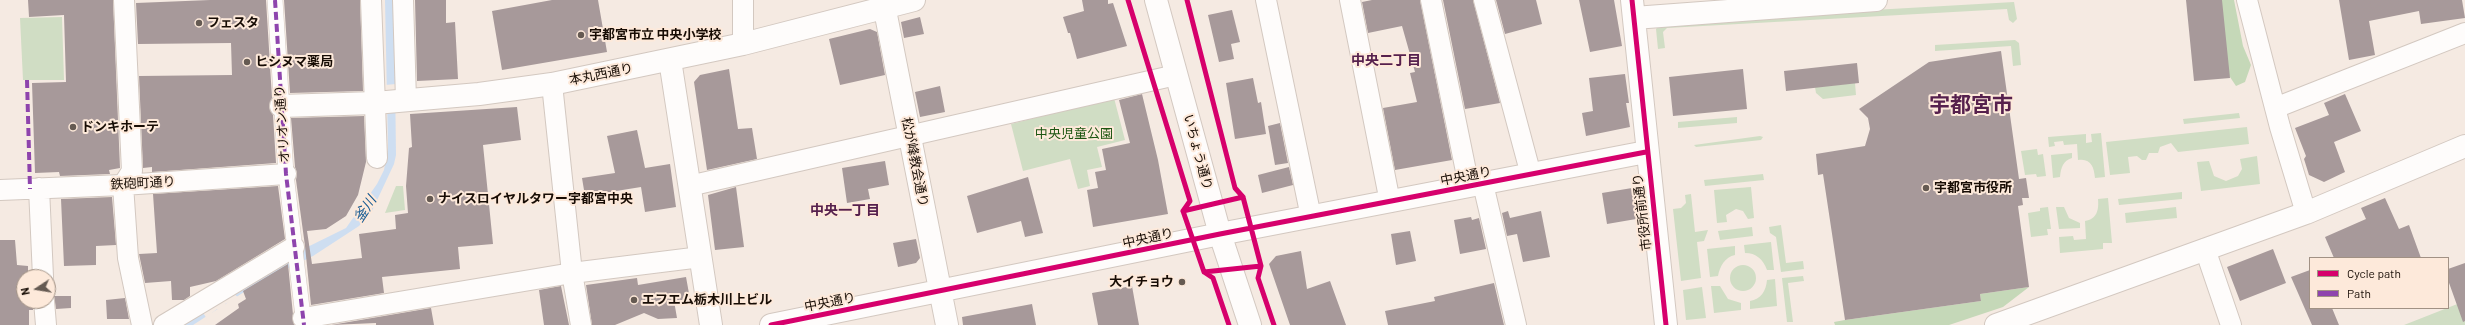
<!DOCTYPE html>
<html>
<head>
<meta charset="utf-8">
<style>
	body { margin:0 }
	#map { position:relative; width:2465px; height:325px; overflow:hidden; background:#f5eae2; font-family:Barlow,sans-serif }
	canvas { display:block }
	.legend { position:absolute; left:2309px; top:257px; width:140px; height:52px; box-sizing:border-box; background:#fde9da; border:1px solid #a19184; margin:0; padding:5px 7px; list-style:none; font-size:12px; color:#170c04 }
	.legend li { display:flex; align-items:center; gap:8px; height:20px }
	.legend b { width:20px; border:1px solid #a19184 }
	.north { position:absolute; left:16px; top:269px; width:40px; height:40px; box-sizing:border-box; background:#fde9da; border:1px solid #a19184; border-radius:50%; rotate:258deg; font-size:11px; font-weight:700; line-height:16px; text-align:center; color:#170c04 }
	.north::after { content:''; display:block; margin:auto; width:14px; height:18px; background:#655a52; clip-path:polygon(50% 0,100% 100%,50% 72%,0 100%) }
</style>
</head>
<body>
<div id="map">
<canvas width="2465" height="325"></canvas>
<ul class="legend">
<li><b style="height:5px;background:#d6006c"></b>Cycle path</li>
<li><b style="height:5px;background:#8e44ad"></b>Path</li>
</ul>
<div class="north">N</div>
</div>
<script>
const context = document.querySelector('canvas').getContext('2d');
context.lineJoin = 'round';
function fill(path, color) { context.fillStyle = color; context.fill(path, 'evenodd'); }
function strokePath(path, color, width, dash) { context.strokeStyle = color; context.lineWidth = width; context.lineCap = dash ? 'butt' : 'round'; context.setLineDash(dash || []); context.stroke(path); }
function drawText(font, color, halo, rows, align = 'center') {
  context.font = font + ' Barlow,"Noto Sans JP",sans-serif'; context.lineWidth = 4; context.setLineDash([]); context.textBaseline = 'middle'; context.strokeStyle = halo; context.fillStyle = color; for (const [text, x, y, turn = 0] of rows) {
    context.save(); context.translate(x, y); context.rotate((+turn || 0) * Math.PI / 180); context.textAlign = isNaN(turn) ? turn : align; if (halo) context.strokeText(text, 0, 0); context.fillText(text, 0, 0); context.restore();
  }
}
fill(new Path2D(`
	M2014 2 2017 19 2013 23 2009 20 2007 9 1667 28 1663 32 1665 48 1658 49 1656 29 1662 22Z
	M62 17 64 80H23L20 18Z
	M2015 40 2019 43 2021 65 2013 66 2011 46 1935 51V45Z
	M1855 83 1856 95 1823 99 1816 93 1815 87Z
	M1114 98 1125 140 1097 147 1102 167 1087 170 1090 186 1078 189 1070 159 1023 171 1011 124Z
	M2239 113 2240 118 2184 124 2183 119Z
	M1737 117V123L1678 128V122Z
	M2247 127 2249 144 2178 152 2171 143 2160 147 2158 153H2149L2146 160H2142L2137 156 2128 157 2130 173 2110 175 2106 142Z
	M2101 133 2105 177 2095 178C2094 167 2091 158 2078 160L2077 144 2064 145 2063 141 2054 142 2055 146 2049 147 2048 137 2086 134V143L2092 142 2091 134Z
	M1760 136 1763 137 1761 140 1696 147 1694 145Z
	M2037 149 2038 155 2043 154 2046 176 2037 177 2036 174 2025 175 2021 151Z
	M2072 153V158C2063 161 2061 167 2060 177L2053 178 2051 155Z
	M2257 156 2260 184 2201 191 2197 162 2209 161 2214 176 2226 181 2238 176 2242 169 2240 159Z
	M1763 174 1764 180 1705 186 1704 180Z
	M396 186H403L405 210 385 213Z
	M1751 187 1754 218 1748 219 1743 211 1736 209 1726 215 1727 222 1717 223 1714 190Z
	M2182 192V199L2119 205 2118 199Z
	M1691 194 1695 232 1708 230 1704 241 1697 242 1701 278 1681 281 1673 209 1681 208 1686 203 1685 195Z
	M2108 198 2112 243H2103V249L2060 253 2059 237 2073 236 2074 240 2086 239 2085 221C2097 219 2099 210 2098 199Z
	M2048 207 2051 229H2047L2048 235 2031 237 2028 213 2040 211V208Z
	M2056 207H2064L2069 218 2080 223V228L2059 229Z
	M2176 207 2177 218 2126 223 2125 213Z
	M1781 225 1786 263 1803 261 1804 269 1781 272 1776 237 1770 233 1769 227Z
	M1752 227 1753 236 1720 240 1718 231Z
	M1771 242 1774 270H1767C1763 259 1756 253 1745 253L1744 245Z
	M1735 246V255C1725 257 1720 266 1718 276L1710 277 1707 249Z
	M1730 278a13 13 0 1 1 26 0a13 13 0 1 1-26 0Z
	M1803 276 1804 281 1788 283 1793 322H1787L1782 278Z
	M1775 279 1777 306 1750 309V301C1761 299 1766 291 1767 280Z
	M1711 286H1720L1728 299 1741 303V310L1714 313Z
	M1702 287 1706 318 1686 320 1683 290Z
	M2465 301V325H2404Z`), '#d0ddc4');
fill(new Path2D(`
	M2213 0H2234L2243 46 2251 65 2245 82 2236 86 2220 62Z
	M2029 287 2003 307 1949 325H1835L1834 322 1845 320 1981 301 1980 294Z`), '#c5d8b8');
fill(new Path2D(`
	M385 0H394L396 155 394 164 372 211 359 226 313 256 258 283 193 325H177L273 264 346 228 377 184 384 170 388 148Z`), '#cedef1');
fill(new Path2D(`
	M396 84 397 112H385V85Z
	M234 294 239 298 225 304V307L220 311 217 309 212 313V316L207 319 200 308Z`), '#f5eae2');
fill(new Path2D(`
	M28 0H113L120 168 109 170 110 174 60 176 59 172 35 173 32 83 66 82 64 15 29 17Z
	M210 0H266L272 98 269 107 273 115 276 163 152 172V167L143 168 139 76 232 75 231 43 138 44 136 3Z
	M284 0H360L363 91 290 93Z
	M415 0H446V23L455 22 458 79 417 81Z
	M552 0H598L607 52 502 70 492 11Z
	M1082 0H1108V4L1113 3 1127 46 1077 59 1070 33H1068L1063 17 1084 11Z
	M1372 0H1420L1452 160 1395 170 1383 108 1417 102 1410 73 1415 72 1402 26 1368 33 1362 2Z
	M1443 0H1473L1500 103 1465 109Z
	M1496 0H1536L1542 24 1505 34Z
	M1579 0H1614L1622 46 1590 52Z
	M2186 0H2222L2230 78 2194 81Z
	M2339 0H2462L2465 18 2421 24 2419 11 2369 21 2375 55 2349 60Z
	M1232 10 1240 42 1231 44 1234 59 1219 62 1208 15Z
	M920 17 924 34 904 38 901 22Z
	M870 29 877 32 885 75 840 85 829 39Z
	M2001 51 2019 179 2026 178 2029 198H2022L2023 205 2018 206 2029 287 1980 294 1981 301 1845 320 1823 174 1818 175 1816 154 1865 146 1870 129 1868 118 1859 109 1929 62Z
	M1857 63 1859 83 1786 91 1784 71Z
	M729 69 738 129 752 128 757 159 707 170 694 82 700 75Z
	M1743 69 1747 109 1673 116 1669 77Z
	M1625 74 1629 103H1626L1630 127 1586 136 1582 113 1593 111 1589 78Z
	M1253 78 1258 103 1261 102 1266 134 1235 139 1226 83Z
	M940 86 945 112 920 117 915 92Z
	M1142 94 1158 160 1168 214 1093 227 1087 190 1098 188 1095 172 1106 170 1102 149 1130 143 1119 100Z
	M2345 94 2361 131 2334 142 2345 172 2324 182 2309 175 2304 159 2306 156 2295 128 2329 115 2324 103Z
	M517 107 521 140 483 145 493 244 458 247 460 269 382 277 384 293 311 305 305 246 296 180 297 173 295 167 291 118 364 116 366 162 358 195 346 216 326 229 307 231 312 264 362 258 359 234 396 229 395 215 408 213 406 186 409 148 412 147 410 114Z
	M1280 123 1288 163 1275 165 1268 126Z
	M637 130 645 168 670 164 676 207 645 212 641 187 585 196 582 178 615 173 607 136Z
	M885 161 889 185 868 189 870 199 847 203 842 168Z
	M1289 167 1293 185 1262 193 1258 175Z
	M1028 177 1043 233 1025 237 1021 221 977 233 967 196Z
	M278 186 285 239 216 281 190 287V296L184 300H172L171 281 145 283 139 254 157 253 153 194Z
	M736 187 744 247 715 250 708 195Z
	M1632 188 1640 195 1642 218 1607 224 1602 193Z
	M112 197 116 245 96 246V265L64 266 61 199Z
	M2385 198 2399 229 2409 225 2421 258H2334L2325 237 2366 219 2361 208Z
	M1508 211 1510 218 1541 211 1550 257 1523 262 1517 234 1507 236 1502 213Z
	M1471 217 1472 220 1479 218 1486 249 1460 254 1454 220Z
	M1410 231 1416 261 1396 265 1391 234Z
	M916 239 920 258 916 263 898 267 893 243Z
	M0 240H15L17 265 28 266V277H24V301H33V310H29V325H0Z
	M2273 249 2286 283 2240 301 2227 267Z
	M1301 251 1307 289 1330 281 1346 325H1290L1269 264 1276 256Z
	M2465 263V321L2463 322 2448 280V269Z
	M288 264 294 325H215L239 308 238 304 246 299 243 291Z
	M2310 270V308H2332L2339 325H2312L2291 277Z
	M686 277 690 299 674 301 677 318 658 319 644 313 615 325H592L586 285 637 278 638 285Z
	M1494 283 1504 325H1388L1385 311 1435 301 1434 297Z
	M561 286 569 325H544L539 290Z
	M1132 286 1139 325H1098L1092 293Z
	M54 296H71V308L56 309Z
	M125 298 129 319H107L106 300Z
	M1032 304 1036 325H963L962 317Z
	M431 308 434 325H376V323L331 325Z`), '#a7999a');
const pedestrian = new Path2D(`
	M275 0 286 174 304 325`);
const minor = new Path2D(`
	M124 0 132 171 123 185 128 258 142 325
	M371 0 377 158
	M403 0 406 100
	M743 0V44
	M1266 0 1311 217
	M1350 0 1390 202
	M1431 0 1469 186
	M1484 0 1531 175
	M2247 0 2280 127 2306 213
	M552 84 572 273 581 325
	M2275 108 2465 33
	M1483 184 1516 325
	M689 186 1176 75
	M39 188 43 277
	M0 190 123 185 286 174
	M2205 249 2231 325
	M44 301 46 325
	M303 318 572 273 701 257
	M164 325 294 247`);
const tertiary = new Path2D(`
	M883 0 947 325
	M1156 0 1220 234 1250 325
	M1632 0 1666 325
	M1634 18 1876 0
	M670 60 711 325
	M281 106 375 103 479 94 552 84 743 44 914 0
	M771 325 1220 234 1646 152
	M1996 325 2306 213 2465 146`);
strokePath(pedestrian, '#d3c8c0', 16);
strokePath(minor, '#d3c8c0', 22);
strokePath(tertiary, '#d3c8c0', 24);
strokePath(pedestrian, '#fefcfb', 15);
strokePath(minor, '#fefcfb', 20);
strokePath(tertiary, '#fefcfb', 22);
strokePath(new Path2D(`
	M275 0 286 174 304 325
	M27 80 30 189`), '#8e44ad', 4, [8, 4]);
strokePath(new Path2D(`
	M1128 0 1190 201 1183 211
	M1187 0 1235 188 1243 197
	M1632 0 1666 325
	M1261 266 1258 278 1274 325
	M1204 272 1261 266 1243 197 1183 211 1204 272 1213 278 1229 325
	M771 325 1220 234 1646 152`), '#d6006c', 5);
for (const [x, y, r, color] of [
	[199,23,4,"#655a52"],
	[581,35,4,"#655a52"],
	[247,62,4,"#655a52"],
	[73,127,4,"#655a52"],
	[1926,188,4,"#655a52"],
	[430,199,4,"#655a52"],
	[1182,282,4,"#655a52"],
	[634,300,4,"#655a52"]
]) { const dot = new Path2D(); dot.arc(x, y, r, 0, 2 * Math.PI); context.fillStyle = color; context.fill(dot); strokePath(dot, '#fde9da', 1.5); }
drawText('bold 13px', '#170c04', '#fde9da', [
	["フェスタ",207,23],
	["宇都宮市立 中央小学校",589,35],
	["ヒシヌマ薬局",255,62],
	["ドンキホーテ",81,127],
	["宇都宮市役所",1934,188],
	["ナイスロイヤルタワー宇都宮中央",438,199],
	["大イチョウ",1174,282,"right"],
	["エフエム栃木川上ビル",642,300]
], 'left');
drawText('13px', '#170c04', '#fde9da', [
	["本丸西通り",601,74,-11],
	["オリオン通り",282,124,-94],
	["いちょう通り",1198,152,75],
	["松が峰教会通り",915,162,79],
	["中央通り",1466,176,-11],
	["鉄砲町通り",143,183,-3],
	["市役所前通り",1642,212,-97],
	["中央通り",1148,238,-12],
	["中央通り",830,302,-11]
]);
drawText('13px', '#1c5511', '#fde9da', [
	["中央児童公園",1074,134]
]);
drawText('bold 14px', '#56204d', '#fde9da', [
	["中央二丁目",1386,60],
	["中央一丁目",845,210]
]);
drawText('italic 14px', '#125993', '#fde9da', [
	["釜川",365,209,-57]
]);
drawText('bold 21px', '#56204d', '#fde9da', [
	["宇都宮市",1971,105]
]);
</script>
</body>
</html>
